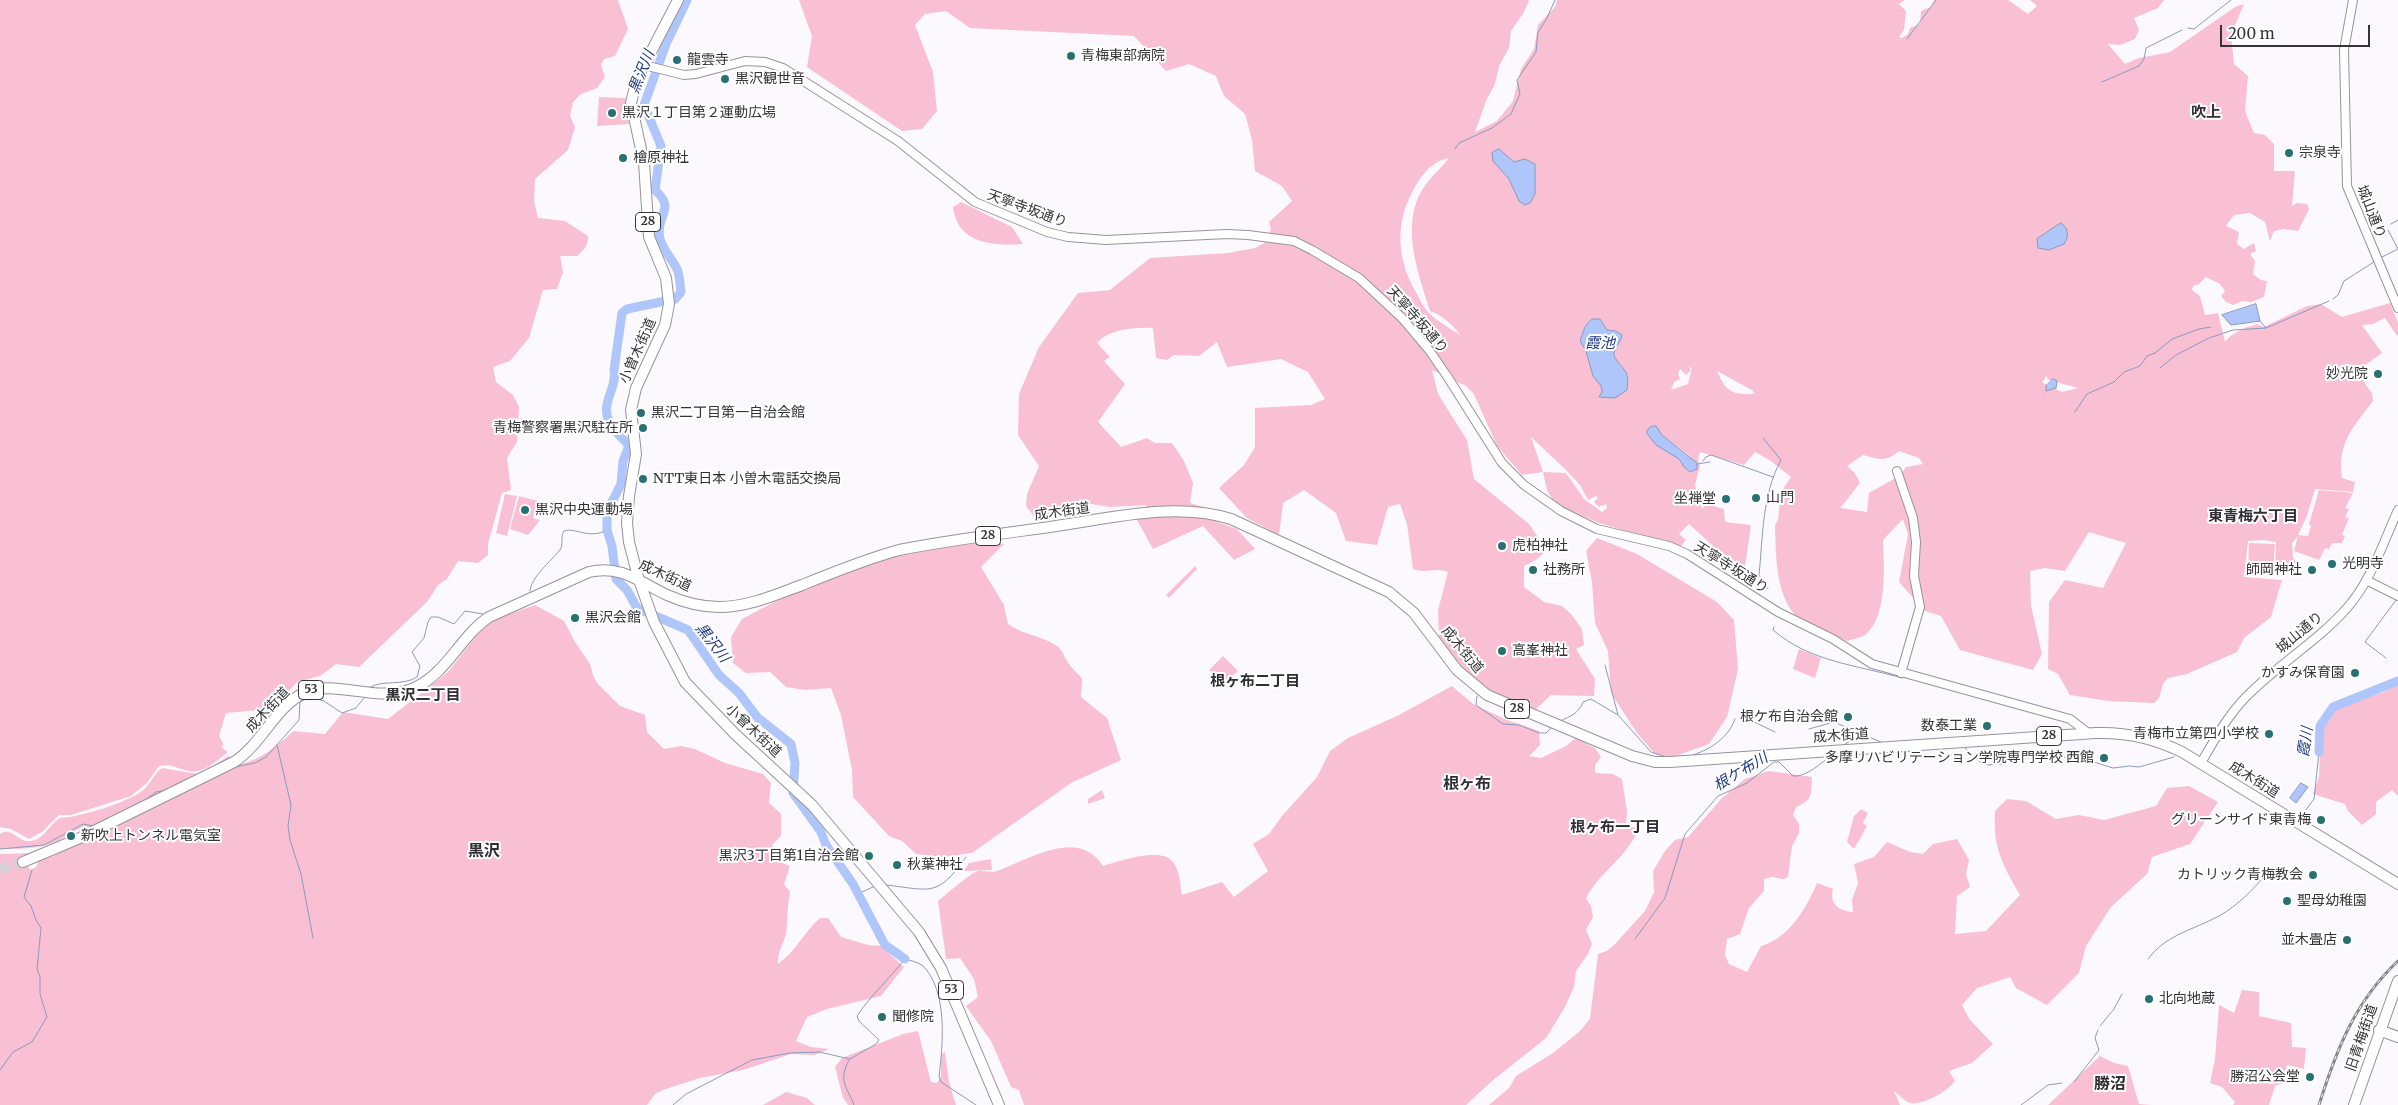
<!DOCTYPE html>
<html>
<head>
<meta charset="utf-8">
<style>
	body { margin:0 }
	#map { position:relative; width:2398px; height:1105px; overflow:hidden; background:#fcf9fe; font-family:Merriweather,serif }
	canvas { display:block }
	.scale { position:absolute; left:2220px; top:25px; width:150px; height:22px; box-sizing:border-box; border:2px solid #343336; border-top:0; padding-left:6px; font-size:15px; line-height:18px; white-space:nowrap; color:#343336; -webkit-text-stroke:4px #fff; paint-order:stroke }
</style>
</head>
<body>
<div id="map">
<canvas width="2398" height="1105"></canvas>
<div class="scale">200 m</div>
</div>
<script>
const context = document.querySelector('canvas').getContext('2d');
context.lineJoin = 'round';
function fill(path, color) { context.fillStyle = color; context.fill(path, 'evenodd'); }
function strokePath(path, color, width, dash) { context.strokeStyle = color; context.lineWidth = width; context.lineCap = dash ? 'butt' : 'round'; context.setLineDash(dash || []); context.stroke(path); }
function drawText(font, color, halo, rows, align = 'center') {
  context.font = font + ' Merriweather,"Noto Sans JP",serif'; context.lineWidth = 4; context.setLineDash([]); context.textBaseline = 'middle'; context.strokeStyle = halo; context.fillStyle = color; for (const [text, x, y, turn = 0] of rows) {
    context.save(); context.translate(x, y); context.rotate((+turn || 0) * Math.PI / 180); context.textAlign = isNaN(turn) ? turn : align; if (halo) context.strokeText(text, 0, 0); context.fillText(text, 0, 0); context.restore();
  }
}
fill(new Path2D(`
	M0 0H618L628 29 615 56 604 59 601 65 605 77 597 88 581 94 573 102 570 116 575 127 568 150 535 179 534 201 538 218 565 221 588 236C588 246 585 249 577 256H560L563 272 557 289 543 290 529 338 510 361 493 367 496 382 513 395 519 407 517 442 507 458 511 490 502 493 488 544V555L478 563 458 561 447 579 438 585 427 602 359 667 336 664 320 676 297 682 282 699 269 709 226 713 219 736 223 743 222 748 228 752C220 758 209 769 198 771 185 774 173 762 159 766L147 783 131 796 71 815H59L42 832 29 839 11 829 0 827Z
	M799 0H1529L1524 12 1511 31 1509 48 1499 66 1495 84 1486 101 1475 132 1497 121 1513 101 1521 69 1534 49 1538 25 1555 7 1557 0H1905L1899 4 1906 11 1904 30 1899 37 1902 38 1908 34 1910 28 1920 24 1921 11 1931 7 1934 0H2008L2028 14 2037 6 2030 0H2164L2158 8 2134 18 2139 30 2135 39 2120 45 2108 44 2125 64 2139 58 2170 52 2235 7 2244 4 2231 35 2234 64 2248 76 2245 111 2254 133 2265 135 2274 144V171H2295L2292 206 2297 203 2307 204 2309 209 2298 231 2284 229 2274 231 2270 241 2265 222 2250 213 2234 215 2226 226 2239 232 2237 244 2244 249 2254 243 2256 251 2250 254 2255 261 2253 274 2261 280 2267 281 2264 297 2251 302 2242 301 2233 305 2226 302 2221 296 2225 291 2220 284 2206 277 2199 284 2193 286 2192 290 2200 296 2205 315 2218 313 2225 342C2232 332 2245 328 2257 324L2264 327 2307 306 2321 304 2342 317 2390 303 2398 323V337L2385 318 2373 324 2362 325 2382 353 2361 368 2365 384 2372 393 2373 401C2353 428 2337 442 2342 478L2355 482 2353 492 2315 489 2307 516 2298 535 2308 536 2311 526 2309 524 2319 490 2353 493 2345 508 2349 509 2345 517 2349 518 2342 535 2345 536 2342 543H2332L2329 549 2325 548 2319 560 2294 551 2298 536 2292 543 2293 558 2301 567C2291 573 2285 575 2275 568L2276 542 2263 540 2248 541 2244 577 2282 580 2271 617 2244 638 2237 652 2187 674 2168 678 2163 684 2159 698 2154 703 2108 701 2070 695 2058 674 2048 669 2049 602 2065 580 2103 588 2126 543 2089 532 2065 571 2045 568 2030 571 2031 606 2042 654 2033 670 1960 650 1941 616 1925 611 1899 582 1908 534 1903 519 1883 540C1884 565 1888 617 1865 635 1861 638 1852 639 1847 641 1837 636 1799 621 1795 615 1775 592 1776 554 1775 525L1778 520 1781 492 1791 477 1771 461 1755 452 1744 465 1700 452 1698 460 1700 466 1695 485 1702 509 1707 504 1724 509 1725 522 1751 525 1745 566 1729 565V556L1723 555 1689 524 1679 534 1686 540 1680 547 1599 523 1555 504 1547 490 1543 472 1522 475 1497 446 1474 394 1466 386 1432 370 1438 394 1467 440 1474 479 1529 524 1547 550 1536 560 1524 566V587L1544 602 1562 606 1571 614 1582 629 1584 645 1576 649 1595 679 1594 696 1551 695 1536 709 1510 703 1474 682 1439 639 1438 610 1448 572C1435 567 1426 574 1413 569L1407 524 1400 504 1388 507 1377 545 1346 541 1336 513 1304 490 1283 503 1279 535 1247 518 1219 488 1244 465 1255 447V408L1311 405 1325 399 1308 372 1281 359 1227 367 1217 342 1199 356 1174 355 1167 360 1156 358 1153 328C1136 327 1109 329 1097 343L1110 357 1104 361 1125 384 1098 422 1121 447 1147 438 1155 443H1172L1184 461 1193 483 1190 503 1207 508 1209 519 1237 529 1255 549 1234 560 1203 526 1153 549 1137 520 1147 505 1110 507 1085 503 1066 513 1036 519 1026 506 1027 494 1039 466 1018 435 1019 394 1039 347 1078 293 1110 290 1150 258 1228 253 1255 248 1266 242 1271 229 1269 222 1292 201 1282 186 1255 171 1252 140 1245 114 1224 96 1216 76 1189 64 1166 71 1134 36 970 28 946 11 925 14 915 25 933 72 937 111 922 129 902 131 807 67 812 36ZM1449 158C1443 166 1433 175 1426 184 1398 222 1418 272 1430 311 1440 314 1455 326 1460 335 1450 328 1438 322 1429 313 1424 308 1420 300 1417 294 1397 261 1394 223 1414 189 1422 174 1432 161 1449 158ZM1689 367 1692 368 1688 384 1671 390 1674 382 1680 379 1678 374 1680 369 1686 375 1691 370ZM1717 371 1752 390 1755 394C1732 395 1726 392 1717 371ZM2046 376 2049 380 2078 388 2062 392C2060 391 2045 383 2042 383ZM1656 426 1662 435 1690 456 1684 467ZM1531 437 1564 468 1580 485 1588 500 1596 496 1598 498 1594 502 1599 507 1606 504 1607 508 1602 512 1584 499 1566 473 1543 472ZM1899 451 1919 458 1923 464 1906 467 1899 476 1869 493 1867 512 1840 508 1860 483 1855 473 1847 466 1863 455C1880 459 1885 463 1899 451Z
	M599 97 625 98 629 124 597 126Z
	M961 202 1012 227 1023 244C993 246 957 244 953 207Z
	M505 494 517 496 507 536 496 533Z
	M519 496 538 501 533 518 540 520 528 535 510 529Z
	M1597 538 1637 554 1717 602 1734 620 1738 669 1727 717 1709 744 1670 758 1655 754 1637 733 1611 693 1608 651 1595 623 1592 582 1586 551Z
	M980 542 1004 544 981 567 1004 605 1008 624C1023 635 1044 636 1058 647 1063 651 1065 659 1069 664 1084 684 1083 669 1081 697L1107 718 1121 760 1071 783 972 853 943 857 916 854 902 841 889 836 853 797 852 770 841 715 831 688 805 690 786 687 770 672 746 673 733 663 731 637 742 619 797 590 879 558 923 547Z
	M2249 543 2275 544 2273 573 2248 571Z
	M1195 566 1197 569 1169 598 1166 595Z
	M535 605 564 621 575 642 590 664 594 678 599 685 620 706 645 715 647 732 664 749 681 746 695 749 725 763 763 774 771 783 769 803 781 814V836L772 845 777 861 790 866 784 884 790 892C787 906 788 919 786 933 784 944 777 952 778 964 797 950 804 932 820 918H828L841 937 868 945 881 946 904 967 881 996 827 1009 807 1017 796 1041 811 1047 830 1049 814 1055 791 1054 743 1070 700 1078 663 1090 655 1094 647 1105H0V854L31 853 19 857 23 868 27 866 31 870 36 867 39 860 51 857 233 765C258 763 276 746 294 731L325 734 343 712 388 719 448 672 472 641 490 621Z
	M1799 649 1821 658 1815 678 1793 669Z
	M1223 656 1238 671 1224 684 1209 670Z
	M2398 685V796L2392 790 2376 802V814L2362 825 2348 811 2345 804 2313 794 2319 777 2321 724 2326 715 2334 708 2384 692Z
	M1452 686 1473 704 1507 720 1539 731 1540 745 1529 756 1541 758 1566 746 1576 738 1595 748 1601 757 1595 765V773L1613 774 1622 779 1627 811 1626 825 1638 829C1630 855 1596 875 1586 899L1591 906 1593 917 1586 930 1592 944 1588 954 1576 971 1574 987 1565 1007 1546 1038 1492 1081 1466 1105H1024L1019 1090 1011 1087 991 1041 966 1006 978 997 974 979 960 958 946 959 938 901C947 894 969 874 978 871 984 870 991 873 997 871 1030 859 1078 827 1103 866 1118 861 1161 847 1172 861 1180 870 1180 884 1182 895L1222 882 1234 897 1268 871 1253 844 1269 834 1282 816 1317 777 1330 751 1348 738 1397 716Z
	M228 756 232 759 94 828C84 823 70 834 63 838 45 849 20 849 0 849V834C12 826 17 842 29 841 44 841 49 824 60 818 77 818 129 802 142 791 150 785 154 773 162 768L198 774 208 770Z
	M1769 771 1812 777C1811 795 1813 800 1796 807L1793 815 1799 824V833L1792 846 1788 877 1783 879 1772 877 1764 879V891L1749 908 1740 934 1727 939 1725 955 1729 964 1747 972 1761 946C1789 938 1806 909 1817 883L1833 889C1829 904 1839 911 1853 912L1852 900 1858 883 1854 864 1874 857 1887 842 1910 852 1923 854 1933 844 1957 839 1969 860 1966 874 1970 887 1957 896 1955 934 1986 931 2020 895C2002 863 1993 849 1995 811L2007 799 2026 801 2056 819 2079 815 2104 820 2156 806 2167 788 2189 786 2218 802 2190 844 2152 857 2147 874 2111 907 2086 946 2079 973 2047 1005 2016 988 2010 977 1977 988 1962 1005 1970 1020 1993 1044 1972 1063 1949 1071 1955 1081C1947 1092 1924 1105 1910 1103 1905 1101 1899 1095 1894 1091L1900 1105H1489L1509 1088 1516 1076 1553 1053 1579 1032 1590 1019 1598 954 1607 951 1615 944 1645 911 1654 892 1653 871 1665 851 1675 840 1688 837 1722 798 1745 779Z
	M1102 790 1105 798 1088 804V799Z
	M1861 809 1868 813 1863 823 1867 826 1854 849 1847 842 1854 816Z
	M991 859 992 870 964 871 969 863Z
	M2242 990 2259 992V1016L2291 1023 2292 1047 2306 1048 2304 1069 2287 1065 2283 1083 2275 1086 2269 1105H2233L2235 1102 2222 1087 2210 1083 2215 1059 2219 1005 2234 1013Z
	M918 1031 931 1082 937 1083 941 1076V1054L945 1052 949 1082 956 1105H848L843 1098 835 1067 842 1058 903 1034Z
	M2100 1056 2114 1063 2128 1066 2139 1104 2152 1105H2048Z
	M786 1092 807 1098 815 1105H763Z`), '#f8c0d2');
const water = new Path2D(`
	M1499 149 1514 162 1525 159 1535 164V194L1530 203 1525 205 1519 201 1509 179 1493 161 1492 153Z
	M2061 223C2069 228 2069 237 2064 244L2049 250 2038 248 2037 239Z
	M2256 304 2260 321 2231 325 2222 315Z
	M1592 319H1600L1607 330 1616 331 1622 335C1621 343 1613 348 1614 356 1623 371 1630 369 1627 390L1615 398 1599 397 1602 392 1601 386 1593 376 1586 351 1580 341 1585 327Z
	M2053 379 2057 381 2056 388 2046 391V386Z
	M1656 426 1662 435 1697 463V469L1690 472 1684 467 1679 459 1656 445 1646 432 1650 427Z
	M2301 783 2308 787 2296 803 2290 798Z`);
fill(water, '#aec6f9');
strokePath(water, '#899abe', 1);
strokePath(new Path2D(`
	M2188 28 2194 29 2231 0
	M1907 39 1936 0
	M2102 82 2139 66 2144 59 2146 48 2182 30
	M1455 149 1459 143 1492 128 1511 114 1520 94 1517 80 1536 52 1538 32 1546 20 1555 0
	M2391 224 2398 220
	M2380 258 2398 249 2388 230
	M2333 299 2338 295 2344 281 2374 262
	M2260 321 2266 328
	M2160 368 2176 355 2209 338 2233 330 2266 328 2329 301
	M2075 412 2087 394 2114 382 2124 372 2140 366 2147 356 2155 353 2172 339 2199 329 2211 327
	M1763 438 1781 460C1762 495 1763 536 1759 575L1768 589
	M1703 461 1706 457 1711 455 1773 477
	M1697 464 1710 462
	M530 591C531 577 551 561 560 550 564 543 560 537 564 531 576 527 588 540 607 530
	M1774 627 1773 630C1810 662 1857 665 1902 678
	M2386 658 2365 642 2396 600
	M1605 665 1618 715
	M371 687C380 680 404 686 417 677L420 666 412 652 424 638 428 622 431 617H438L454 624 465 611 483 614
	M1477 696 1476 705 1503 724 1519 725 1539 733H1546L1551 728
	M1746 718 1775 732
	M1560 721C1571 716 1579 713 1583 702L1591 699 1618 715 1651 752 1666 757
	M1809 729 1834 722 1883 743
	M277 745 291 805 288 826 290 840 301 874 313 938
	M1842 746 1862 734
	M1964 747 1981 763 1988 765 2003 764 2017 758 2061 757 2081 758 2113 768 2129 766 2139 767 2174 757
	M1690 756C1709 750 1728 739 1735 719
	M235 767 255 763 266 757 299 720 300 702 310 697 324 701 342 713 356 708 364 698
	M144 801 156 792 166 790
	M2299 819 2314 799 2319 752
	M0 849 44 845 83 824 93 826
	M886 885C931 890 937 898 966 857
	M858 894 875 886
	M1635 939 1665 898 1685 834 1718 796 1747 783 1774 762H1779L1793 776C1807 777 1821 763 1832 755
	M2148 959C2165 936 2189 931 2213 919 2231 911 2248 895 2261 880
	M2100 1026 2114 1009 2122 994
	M849 1060C838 1081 846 1085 854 1105
	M0 1070 13 1052 32 1042 47 1017 40 994V977L37 969 41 928 36 920 31 906 24 897 32 870
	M2074 1082 2099 1050 2095 1038 2098 1030
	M673 1105 686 1094 752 1060 790 1053 819 1052 850 1059 876 1044 879 1040 859 1021 857 1016C871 995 889 979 905 959 912 961 918 962 923 966 948 991 943 1045 939 1076L941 1082 976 1105
	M2021 1105 2048 1085 2062 1083`), '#899abe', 1);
strokePath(new Path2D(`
	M687 0 666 44 644 105 661 146 655 190C677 210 655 214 660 239 663 250 672 259 677 269 680 276 680 284 681 292L675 299 627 309 622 313 614 370C618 387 600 403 609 421 613 431 622 437 629 446L623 461 621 484 611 504 607 516V530L612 546 616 579 627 590 637 608 688 630 719 675 739 693 757 717 791 744 795 763 793 793 821 832 826 845 853 884 885 945 905 959
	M2319 752 2320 726 2333 707 2398 681`), '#aec6f9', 9);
strokePath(new Path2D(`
	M0 869 23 862`), '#d4d1d6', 10, [10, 5]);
const tertiary = new Path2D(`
	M2353 0 2344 50 2347 186 2398 308
	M644 65 684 75 696 74 745 61 765 62 783 68 898 141 975 202 1047 232 1068 237 1106 240 1227 234 1248 235 1294 241 1312 250 1359 278 1402 318 1429 350 1447 376 1502 463 1524 485 1561 511 1597 529 1669 546 1687 554 1778 612 1833 639 1872 664 2070 719 2088 733
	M1897 471 1913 518 1916 542 1914 576 1920 607 1901 673
	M2366 580 2398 596
	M2201 763C2214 741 2227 716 2246 697 2277 665 2317 642 2347 608 2371 581 2383 543 2398 510`);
const primary = new Path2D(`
	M678 0 637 79 631 103 644 163 649 237 666 278 669 304 665 325 636 388 631 410 636 454 629 496 627 523 629 542 638 577 654 622 685 682 735 734 812 805 919 932 941 968 999 1105
	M23 862 80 838 234 762C262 744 275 707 304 693 333 679 375 702 409 690 445 678 459 637 489 617L589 572C621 564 641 583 667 595 683 602 701 607 719 607 748 607 775 595 802 585 834 572 866 559 899 550 949 540 999 534 1050 527 1107 519 1174 501 1231 519L1389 592 1414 613 1457 670 1487 695 1632 756 1655 762H1670L2096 733C2127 732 2154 738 2182 752L2398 884
	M2379 1030 2398 1037
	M2354 1105 2398 981`);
strokePath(tertiary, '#97939a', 10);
strokePath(primary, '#97939a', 12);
strokePath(tertiary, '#fff', 8);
strokePath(primary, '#fff', 10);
const rail = new Path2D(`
	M2319 1105C2336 1051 2355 1001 2398 961`);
strokePath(rail, '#878689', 3);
strokePath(rail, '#fff', 1, [4]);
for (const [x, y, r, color] of [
	[1071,56,5,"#277172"],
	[677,60,5,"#277172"],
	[725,79,5,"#277172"],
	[612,113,5,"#277172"],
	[2289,153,5,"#277172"],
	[623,158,5,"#277172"],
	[2378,374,5,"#277172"],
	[641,413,5,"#277172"],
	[643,428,5,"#277172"],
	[643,479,5,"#277172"],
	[1756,498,5,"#277172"],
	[1726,499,5,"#277172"],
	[525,510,5,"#277172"],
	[1502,546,5,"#277172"],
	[2332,564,5,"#277172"],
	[1533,570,5,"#277172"],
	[2312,570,5,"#277172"],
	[575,618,5,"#277172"],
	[1502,651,5,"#277172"],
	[2355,673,5,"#277172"],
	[1848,717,5,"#277172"],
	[1987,726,5,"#277172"],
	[2269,734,5,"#277172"],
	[2104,758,5,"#277172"],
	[2321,820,5,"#277172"],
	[71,836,5,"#277172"],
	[869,856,5,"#277172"],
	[897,865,5,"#277172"],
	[2313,875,5,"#277172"],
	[2287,901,5,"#277172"],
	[2347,940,5,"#277172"],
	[2149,999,5,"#277172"],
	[882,1017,5,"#277172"],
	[2310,1077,5,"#277172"]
]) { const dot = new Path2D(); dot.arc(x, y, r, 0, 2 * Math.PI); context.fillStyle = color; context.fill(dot); strokePath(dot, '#fff', 2); }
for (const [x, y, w] of [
	[648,222,25],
	[988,536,25],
	[311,690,25],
	[1517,709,25],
	[2049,736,25],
	[951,990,25]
]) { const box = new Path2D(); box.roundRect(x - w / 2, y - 9.5, w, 19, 4); context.fillStyle = '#fff'; context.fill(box); strokePath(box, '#343336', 1); }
drawText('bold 12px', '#343336', null, [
	["28",648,222],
	["28",988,536],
	["53",311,690],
	["28",1517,709],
	["28",2049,736],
	["53",951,990]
]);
drawText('14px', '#343336', '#fff', [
	["青梅東部病院",1081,56],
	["龍雲寺",687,60],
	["黒沢観世音",735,79],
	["黒沢１丁目第２運動広場",622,113],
	["宗泉寺",2299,153],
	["檜原神社",633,158],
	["妙光院",2368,374,"right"],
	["黒沢二丁目第一自治会館",651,413],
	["青梅警察署黒沢駐在所",633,428,"right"],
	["NTT東日本 小曽木電話交換局",653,479],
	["山門",1766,498],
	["坐禅堂",1716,499,"right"],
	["黒沢中央運動場",535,510],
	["虎柏神社",1512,546],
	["光明寺",2342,564],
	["社務所",1543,570],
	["師岡神社",2302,570,"right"],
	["黒沢会館",585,618],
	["高峯神社",1512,651],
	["かすみ保育園",2345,673,"right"],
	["根ケ布自治会館",1838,717,"right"],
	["数泰工業",1977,726,"right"],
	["青梅市立第四小学校",2259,734,"right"],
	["多摩リハビリテーション学院専門学校 西館",2094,758,"right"],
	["グリーンサイド東青梅",2311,820,"right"],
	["新吹上トンネル電気室",81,836],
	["黒沢3丁目第1自治会館",859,856,"right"],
	["秋葉神社",907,865],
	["カトリック青梅教会",2303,875,"right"],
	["聖母幼稚園",2297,901],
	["並木畳店",2337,940,"right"],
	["北向地蔵",2159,999],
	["聞修院",892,1017],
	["勝沼公会堂",2300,1077,"right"]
], 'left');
drawText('14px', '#343336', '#fff', [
	["天寧寺坂通り",1027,209,20],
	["城山通り",2371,212,69],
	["天寧寺坂通り",1417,320,49],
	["小曽木街道",638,351,-66],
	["成木街道",1062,512,-8],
	["天寧寺坂通り",1731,568,32],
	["成木街道",665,576,25],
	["城山通り",2300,633,-40],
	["成木街道",1462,650,50],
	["成木街道",268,710,-46],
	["小曾木街道",753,731,43],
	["成木街道",1841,736,-4],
	["成木街道",2254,780,32],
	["旧青梅街道",2362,1038,-71]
]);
drawText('italic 15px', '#203b83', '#fff', [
	["黒沢川",642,72,-68],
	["霞池",1600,344],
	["黒沢川",712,643,52],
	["霞川",2306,742,-82],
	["根ケ布川",1741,772,-31]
]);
drawText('bold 15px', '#312e34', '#fff', [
	["吹上",2206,113],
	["東青梅六丁目",2253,517],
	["根ヶ布二丁目",1255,682],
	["黒沢二丁目",423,696],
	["根ヶ布一丁目",1615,828]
]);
drawText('bold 16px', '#312e34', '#fff', [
	["根ヶ布",1467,784],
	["黒沢",484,851],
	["勝沼",2110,1084]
]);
</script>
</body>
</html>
